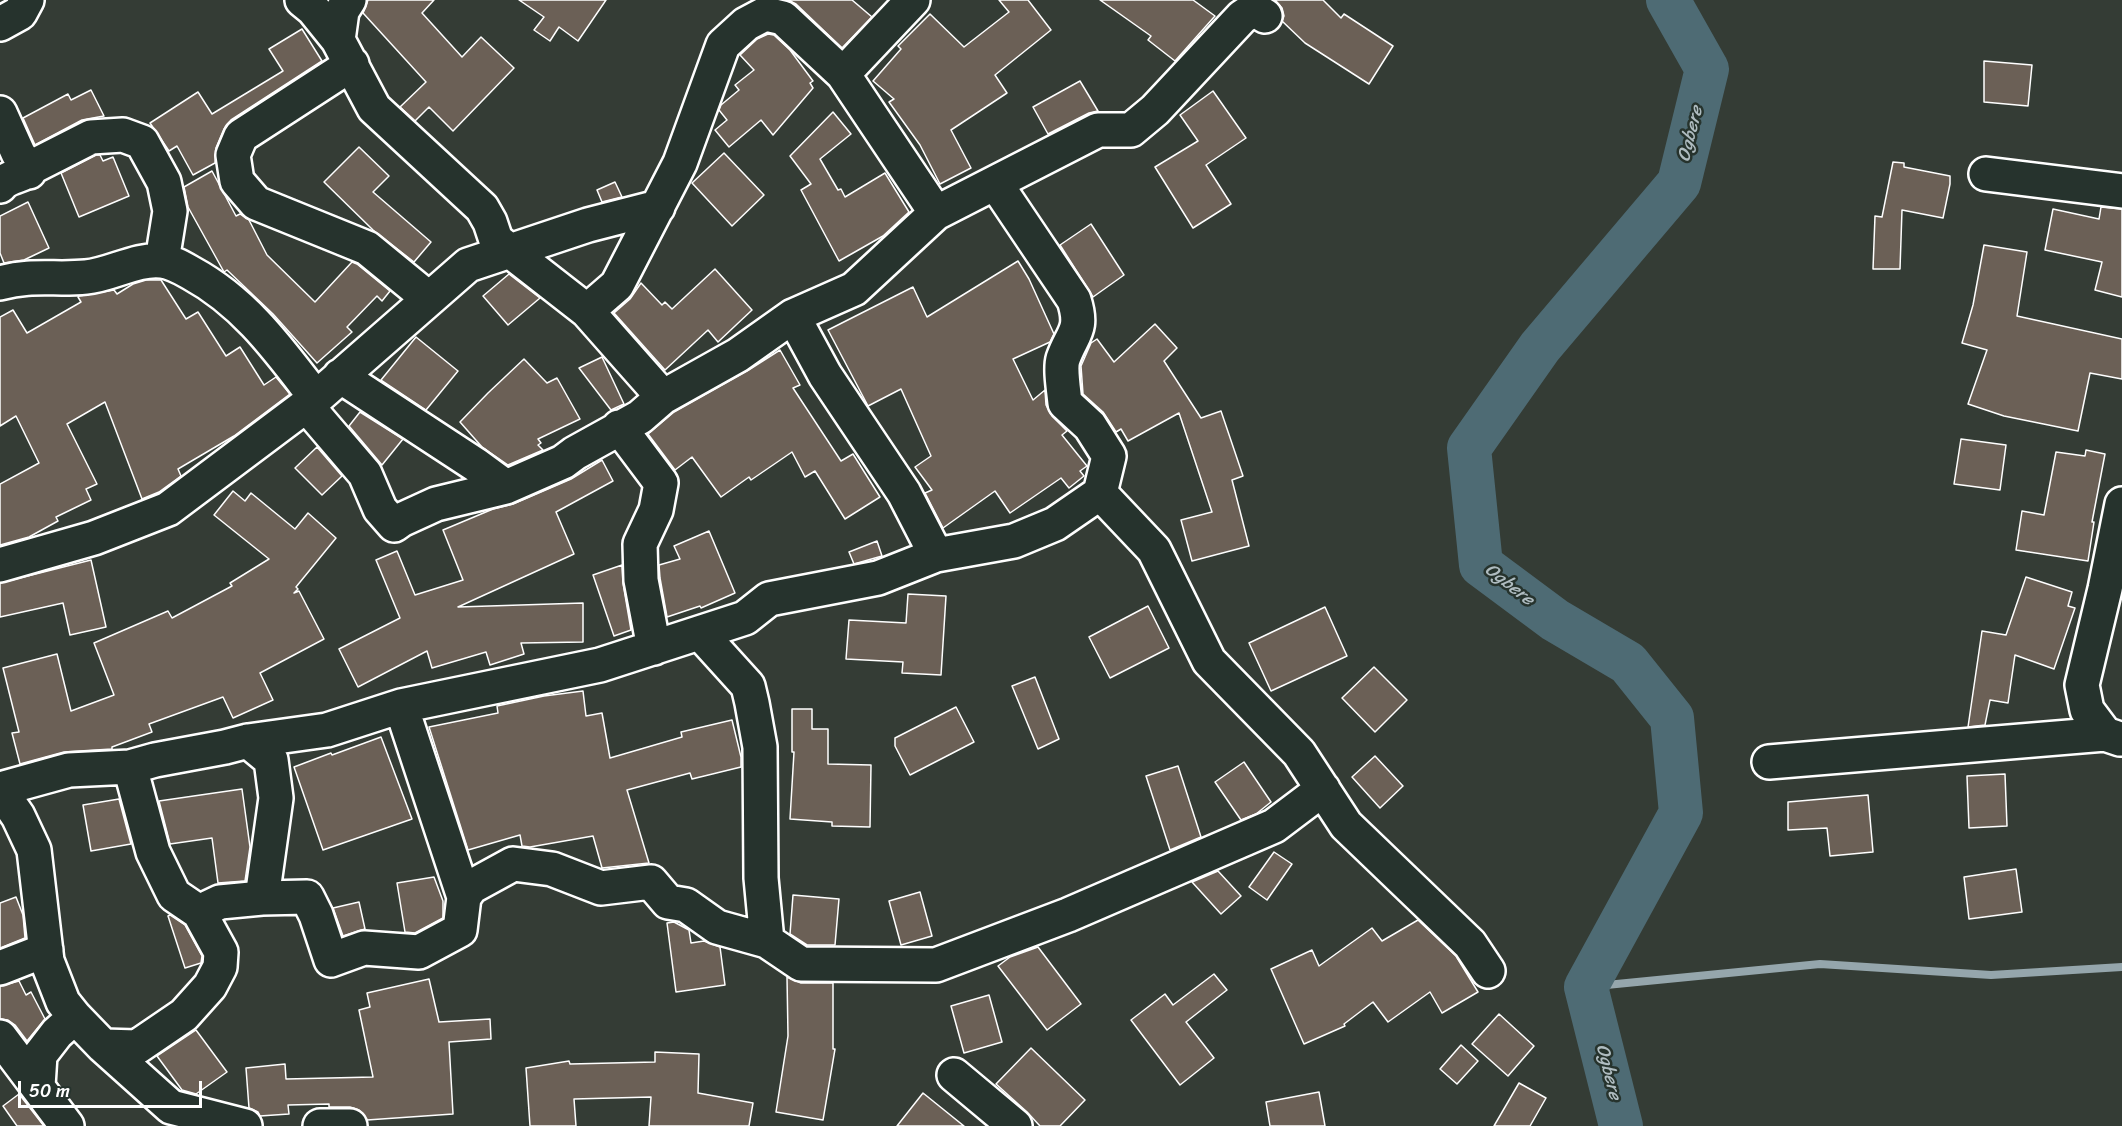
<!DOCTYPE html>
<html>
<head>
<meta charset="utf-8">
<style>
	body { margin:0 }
	#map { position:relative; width:2122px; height:1126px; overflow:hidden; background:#343c35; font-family:Sriracha,sans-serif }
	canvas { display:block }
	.scale { position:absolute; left:18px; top:1081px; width:184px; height:27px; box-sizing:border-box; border:3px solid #fff; border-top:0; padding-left:8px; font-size:18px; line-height:21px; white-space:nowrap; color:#fff; -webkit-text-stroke:4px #26332d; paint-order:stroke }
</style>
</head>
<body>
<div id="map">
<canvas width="2122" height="1126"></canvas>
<div class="scale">50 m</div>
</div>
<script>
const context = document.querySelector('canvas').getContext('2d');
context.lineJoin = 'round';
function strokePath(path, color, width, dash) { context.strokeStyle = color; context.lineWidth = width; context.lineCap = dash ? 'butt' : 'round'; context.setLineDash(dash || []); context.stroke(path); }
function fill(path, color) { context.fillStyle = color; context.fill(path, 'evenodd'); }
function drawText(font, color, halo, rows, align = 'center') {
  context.font = font + ' Sriracha,sans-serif'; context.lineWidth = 5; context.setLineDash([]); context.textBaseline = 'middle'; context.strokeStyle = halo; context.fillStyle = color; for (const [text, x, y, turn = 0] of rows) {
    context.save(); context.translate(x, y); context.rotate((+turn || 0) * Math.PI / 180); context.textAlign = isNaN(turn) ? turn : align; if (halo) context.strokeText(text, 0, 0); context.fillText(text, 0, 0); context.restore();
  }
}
strokePath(new Path2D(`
	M1586 987 1820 964 1991 975 2122 967`), '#95a6ac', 8);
strokePath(new Path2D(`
	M1621 1126 1586 987 1681 813 1672 718 1628 663 1555 620 1481 565 1469 448 1540 347 1679 183 1707 69 1668 0`), '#4e6b74', 44);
const building = new Path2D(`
	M368 0H434L422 13 462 57 481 37 514 68 453 131 429 107 415 121 400 107 426 82 363 13Z
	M519 0H606L578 41 559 27 550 41 534 30 544 17Z
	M788 0H852L872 17 842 48 796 4Z
	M999 0H1028L1051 30 995 75 1007 93 951 130 971 168 940 184 920 145 889 102 894 99 873 81 901 49 898 46 930 14 964 47 1009 12Z
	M1100 0H1193L1215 16 1175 61 1148 40 1151 36Z
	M1275 0H1323L1341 18 1344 14 1393 46 1369 84 1305 43 1282 21 1284 16 1282 8Z
	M302 29 322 61 231 120 224 129 216 148 215 163 193 175 177 146 169 151 150 123 198 92 212 114 283 71 269 49Z
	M768 34 774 35 790 50 813 81 810 83 813 88 773 135 761 120 729 147 715 130 727 120 719 110 721 105 739 90 735 85 754 70 740 55 757 39Z
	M1984 61 2032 65 2028 106 1984 102Z
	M1080 81 1098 111 1089 113 1048 134 1033 107Z
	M91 90 104 116 82 120 35 145 23 118 68 94 71 100Z
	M1213 91 1246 138 1206 165 1231 204 1193 228 1155 167 1198 141 1180 115Z
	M833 112 851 134 820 159 838 190 841 189 845 197 885 173 909 212 883 236 839 261 801 190 811 184 790 156Z
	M359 147 389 176 373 192 431 242 414 262 373 230 324 182Z
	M724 153 764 195 732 226 692 183Z
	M96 155H100L103 161 113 157 129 196 79 217 61 173Z
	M1893 162 1904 163V167L1950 176V184L1943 218 1902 210 1900 269H1873L1875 216 1882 217Z
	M212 171 236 216 240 214 249 220 267 255 315 302 352 262 357 264 390 291 382 301 377 296 347 327 352 332 317 363 273 314 227 270 224 272 188 207 184 187Z
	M615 182 622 197 602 202 597 190Z
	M28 202 49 248 24 260 4 263 0 253V216Z
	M2101 207 2122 209V297L2095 290 2102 262 2045 250 2053 209 2099 219Z
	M1091 224 1124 275 1093 297 1060 245Z
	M1984 245 2027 252 2017 316 2122 339V379L2090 373 2078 431 2004 416 1968 404 1987 350 1962 343 1973 305Z
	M1018 261 1029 279 1054 334 1050 342 1013 359 1033 400 1045 390 1046 405 1052 416 1067 431 1062 435 1087 466 1080 471 1084 476 1069 488 1061 478 1010 513 995 491 943 528 925 493 932 490 915 467 931 456 901 389 868 406 828 330 913 287 927 317Z
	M715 269 752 310 718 342 708 330 665 370 614 313 630 299 641 283 662 305 665 302 672 309Z
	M509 274 540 298 508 325 483 296Z
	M146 280H161L186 319 198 312 226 356 240 347 264 385 276 377 290 394 234 436 178 469 181 476 159 492 142 499 105 402 67 424 97 484 86 489 91 500 56 517 58 521 29 537 0 545V484L39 463 16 416 0 426V317L13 310 27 333 81 302 78 297 79 296 114 290 117 294 133 284Z
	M1155 324 1177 348 1164 361 1201 418 1221 411 1243 476 1232 480 1249 546 1192 561 1181 520 1212 512 1179 413 1128 441 1121 429 1116 432 1103 412 1083 394 1081 366 1091 343 1097 339 1114 362Z
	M416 337 458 371 426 410 381 380Z
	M780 350 800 385 793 388 841 461 853 454 880 497 845 519 815 471 805 477 792 452 751 480 749 477 721 497 692 457 675 470 648 434 674 412 747 371Z
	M602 357 624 404 611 410 579 368Z
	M524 359 547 383 557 378 580 419 538 439 541 443 538 445 543 450 508 465 482 447 460 422 488 393Z
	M360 412 403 439 382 465 349 426Z
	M1961 439 2006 445 2000 490 1954 484Z
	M317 447 342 476 322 495 295 468Z
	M2086 450 2105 454 2092 522H2094L2088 561 2016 550 2022 511 2044 515 2056 452 2085 456Z
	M602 460 613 481 556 512 574 554 458 607 583 603V642L521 643 524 654 490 665 486 652 432 668 427 651 358 687 339 649 400 618 376 560 397 551 415 595 463 580 443 530 493 509 513 504 571 479Z
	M233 491 245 501 251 493 295 529 308 513 336 538 296 587 298 589 294 593 299 591 324 639 260 673 273 700 233 718 223 697 149 724 152 732 112 747V749L64 752 20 764 12 733 19 732 3 668 57 654 71 711 114 695 94 643 168 611 172 618 232 586 230 583 269 559 214 515Z
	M709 531 735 593 701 608 700 606 667 617 660 578 659 565 680 559 674 546Z
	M877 541 882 556 854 564 849 552Z
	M91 560 106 627 70 635 63 603 0 617V583Z
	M622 565 623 583 631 630 614 636 593 575Z
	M2026 577 2072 592 2068 606 2075 608 2054 669 2015 655 2008 703 1990 700 1985 725 1968 727 1982 631 2006 635Z
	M908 594 946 596 941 675 902 673 903 662 846 659 849 620 906 623Z
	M1148 606 1169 648 1110 678 1089 637Z
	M1325 607 1347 656 1271 691 1249 643Z
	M1374 667 1407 700 1375 732 1342 698Z
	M1035 677 1059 739 1038 749 1012 686Z
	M583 691 586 716 602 713 610 758 682 737 681 732 732 720 741 757V767L692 779 690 773 627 790 649 863 602 868 593 836 530 847 522 846 520 835 468 850 429 727 498 713 497 706 544 696Z
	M956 707 974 742 910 775 895 746V738Z
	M792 709H812V729H828V764L871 765 870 827 832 826V822L790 819 794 752H792Z
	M381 737 412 819 323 850 294 767 331 753 332 755Z
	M1375 756 1403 786 1380 808 1352 777Z
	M1244 762 1271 802 1256 814 1241 820 1215 782Z
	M1178 766 1201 837 1170 850 1146 776Z
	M2005 774 2007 826 1969 828 1967 776Z
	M242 789 250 847 245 881 218 883 212 838 170 844 159 801Z
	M1868 795 1873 852 1830 856 1827 828 1788 830V802Z
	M119 799 131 844 91 851 83 805Z
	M1274 852 1292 864 1267 900 1249 887Z
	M2016 869 2022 912 1969 919 1964 877Z
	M1218 871 1241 896 1221 914 1192 882Z
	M434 877 443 901V918L415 933 405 932 397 883Z
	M920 892 932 936 901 945 889 901Z
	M793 895 839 899 835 945H807L790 934Z
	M16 897 23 915 25 938 0 948V903Z
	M359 902 365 929 343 936 333 908Z
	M170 915 185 925 202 956 201 963 185 968 168 916Z
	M1418 920 1456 956 1478 992 1442 1013 1430 992 1388 1022 1373 1002 1344 1024 1345 1026 1304 1044 1271 969 1312 950 1319 966 1372 928 1382 941Z
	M674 922 689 930 691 943 704 941 720 947 725 985 676 992 667 923Z
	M1038 947 1081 1004 1047 1030 998 966 1010 957Z
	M1214 974 1227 990 1186 1022 1214 1058 1180 1085 1131 1020 1165 994 1173 1005Z
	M787 977 801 983H833V1049H835L823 1120 776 1112 788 1036Z
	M429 979 439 1022 490 1019 491 1039 449 1042 453 1114 367 1120 359 1110 350 1107H329V1104L288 1105 289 1114 260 1116 258 1112 249 1108 246 1068 285 1064 286 1079 373 1077 359 1010 370 1007 367 993Z
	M19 981 26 995 31 992 45 1019 27 1041 15 1025 8 1020 0 1019V986Z
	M989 995 1002 1042 964 1053 951 1006Z
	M1499 1014 1534 1046 1508 1076 1472 1044Z
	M196 1030 227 1072 196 1094 182 1090 157 1056Z
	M1461 1045 1478 1061 1457 1084 1440 1069Z
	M1031 1048 1085 1100 1060 1126H1040L1027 1112 996 1084Z
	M655 1052 699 1054 698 1093 753 1103 749 1126H649L651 1097 574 1099 576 1126H530L526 1068 569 1061 570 1064 655 1062Z
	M1519 1083 1546 1098 1530 1126H1494Z
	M1319 1092 1325 1126H1270L1266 1102Z
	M923 1093 964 1126H897Z
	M19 1094 44 1126H17L3 1106Z`);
fill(building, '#6b6056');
strokePath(building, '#fff', 1.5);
const minor = new Path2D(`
	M302 0 313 9 338 40 374 108 482 208 490 222 496 240 587 311 663 397
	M0 24 20 13 27 0
	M338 40 342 11 349 0
	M352 64 241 136 233 155 237 181 256 203 367 248 428 298
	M843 74 913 0
	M0 113 18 153 29 172
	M1986 174 2122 191
	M0 186C8 175 25 177 34 166L91 137 123 135 142 142 164 182 170 211 162 261
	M0 283C31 274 56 280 86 277 111 275 136 258 162 261 172 262 182 268 191 273 246 303 279 350 316 398
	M587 311 617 285 680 163 723 45 746 24 765 14 783 18 843 74 936 213
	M793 316 825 375 904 493 936 555
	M340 376 476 465 506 487
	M306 405 365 474 380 509 394 525 401 520 436 504 506 487 563 462 575 453 640 417 663 397 738 355 793 316 854 289 936 213 1098 130H1131L1155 110 1242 17 1254 9 1265 16
	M619 427 661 483 656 510 640 544 641 580 654 648
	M1100 493 1154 550 1209 661 1299 753 1346 825 1470 944 1488 971
	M0 565 94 538 168 509 316 398 468 265 588 225 658 207
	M700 633 748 686 752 703 760 747 761 878 767 941
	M401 706 464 897
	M2120 739 2105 734 2087 710 2082 685 2105 589 2122 504
	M248 741 271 760 276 798 262 898
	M1769 762 2105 734
	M0 789 69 770 130 767 155 760 225 747 248 741 327 730 401 706 600 665 745 618 769 599 878 578 936 555 1014 541 1055 524 1100 493 1109 456 1090 426 1065 403C1064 392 1060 369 1063 359 1072 333 1084 331 1074 300L996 184
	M0 790 18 816 34 850 47 961 63 1002 75 1017 103 1046 171 1107 245 1126
	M199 912 220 902 262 898 307 897 316 915 331 960 364 948 419 952 460 930 464 897 471 887 513 864 552 869 601 888 651 882 668 902 686 905 717 927 767 941 801 964 936 965 1068 915 1274 826 1323 789
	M0 968 46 950
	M0 1037 67 1126
	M103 1046 137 1047 184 1015 210 986 220 967 221 952 199 912 174 895 153 852 130 767
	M954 1075 1015 1126
	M38 1086 40 1055 57 1033 75 1017
	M320 1126H350`);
strokePath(minor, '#fff', 38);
strokePath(minor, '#26332d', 33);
drawText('italic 18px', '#afbcc0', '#26332d', [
	["Ogbere",1691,134,-76],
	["Ogbere",1509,585,38],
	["Ogbere",1608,1072,76]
]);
</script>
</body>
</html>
